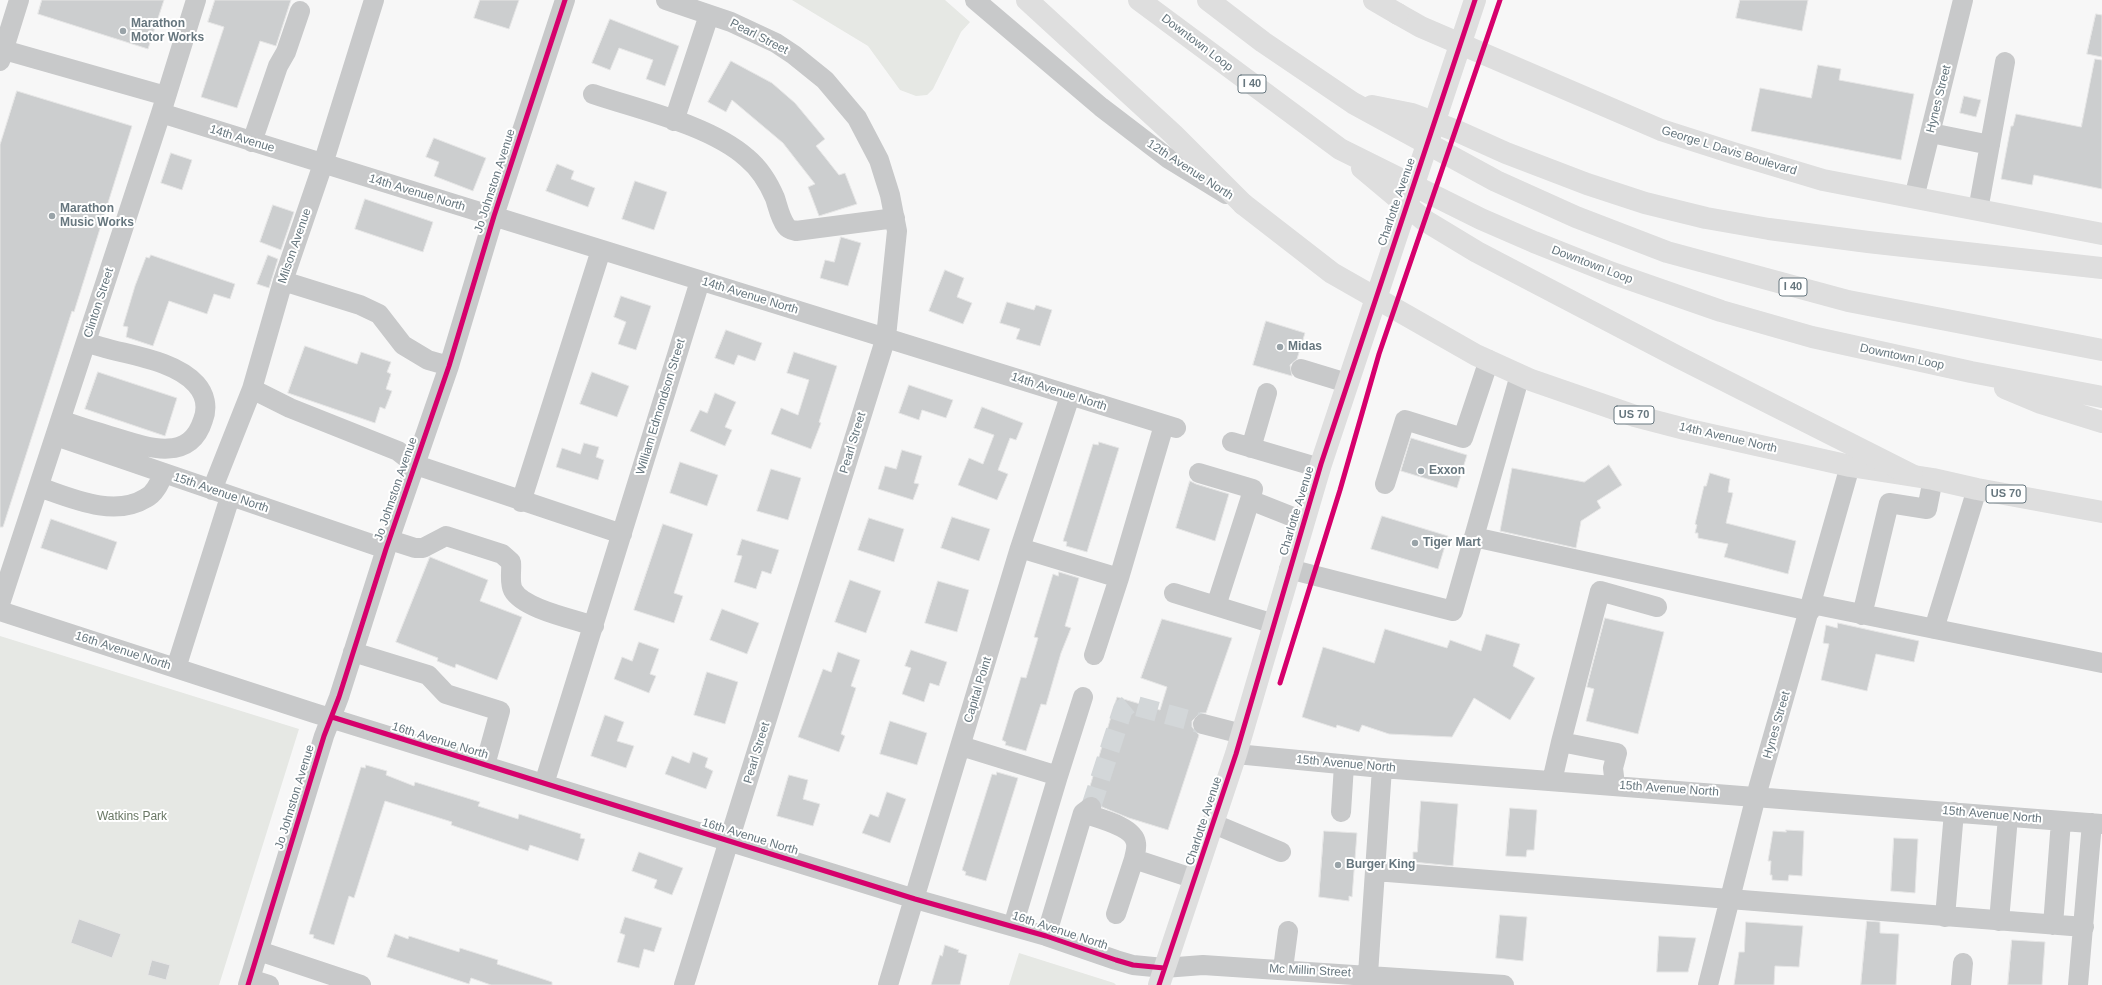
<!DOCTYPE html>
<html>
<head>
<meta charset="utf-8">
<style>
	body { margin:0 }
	canvas { display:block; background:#f7f7f7 }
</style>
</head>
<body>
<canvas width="2102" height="985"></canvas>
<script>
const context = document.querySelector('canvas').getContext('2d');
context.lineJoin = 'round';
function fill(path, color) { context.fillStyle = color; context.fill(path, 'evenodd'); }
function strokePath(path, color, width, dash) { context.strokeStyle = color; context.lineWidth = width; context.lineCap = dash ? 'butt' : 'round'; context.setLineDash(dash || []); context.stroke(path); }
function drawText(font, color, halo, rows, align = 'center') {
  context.font = font + ' Helvetica,sans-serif'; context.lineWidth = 4; context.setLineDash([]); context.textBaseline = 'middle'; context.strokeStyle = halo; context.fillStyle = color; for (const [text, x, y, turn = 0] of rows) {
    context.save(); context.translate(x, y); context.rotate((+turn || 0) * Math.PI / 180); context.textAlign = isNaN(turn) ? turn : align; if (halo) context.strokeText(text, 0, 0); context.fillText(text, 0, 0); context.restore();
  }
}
fill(new Path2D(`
	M792 0H945L970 22 961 32 933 89 927 95 916 96 900 90 868 46Z
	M0 636 299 729 219 985H0Z
	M1019 953 1114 983 1116 985H1009Z`), '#e6e8e4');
const building = new Path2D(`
	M42 0H164L148 49 38 14Z
	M215 0H291L276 46 260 41 237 108 201 97 224 27 208 22Z
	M480 0H519L509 29 474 18Z
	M1740 0H1808L1802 31 1736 18Z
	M2096 14 2102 15V57L2087 54Z
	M610 19 679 46 665 86 646 79 653 60 619 48 610 70 592 63Z
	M2095 59 2102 60V189L2034 175 2032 185 2001 179 2011 126H2013L2016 114 2081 127Z
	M731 61 772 83 795 103 825 139 816 146 839 175 845 173 857 204 819 216 808 187 815 184 783 143 732 100 726 112 708 102Z
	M1818 65 1841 69 1839 80 1914 94 1901 160 1751 131 1760 88 1811 98Z
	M17 91 132 126 74 312 72 311 3 527H0V145Z
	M1964 96 1981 100 1976 117 1960 113Z
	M434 138 486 158 473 191 434 176 439 162 426 157Z
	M171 153 192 160 182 190 161 183Z
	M557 164 574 171 571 179 595 188 588 207 546 191Z
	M635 181 667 192 654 230 622 219Z
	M365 199 433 222 423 252 355 229Z
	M273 205 294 212 281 250 260 242Z
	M841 237 861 243 848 286 820 278 825 260 834 262Z
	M151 255 235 284 230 299 214 294 207 314 169 301 153 346 126 337 128 327 123 326 135 286 146 257 149 258Z
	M268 255 278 259 269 288 257 284Z
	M945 270 964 278 957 297 972 303 963 324 929 311Z
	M621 296 651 306 636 350 618 344 626 322 614 317Z
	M1007 302 1034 310 1036 305 1052 310 1040 346 1016 339 1020 329 1000 323Z
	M1266 321 1305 333 1297 359 1290 365 1292 376 1253 365Z
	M726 330 762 343 755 361 738 355 734 365 715 358Z
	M305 346 357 364 361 352 391 362 387 372 391 374 386 389 392 391 385 409 380 407 375 423 288 393Z
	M794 352 837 366 819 422 821 423 811 449 771 434 781 408 798 415 809 380 787 373Z
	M98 372 177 398 165 436 85 409Z
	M592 372 629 386 617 417 580 404Z
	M909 385 953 400 946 418 922 410 919 420 899 413Z
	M715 393 736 402 725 427 732 430 725 446 690 431 700 410 707 413Z
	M982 407 1023 423 1016 440 1010 438 998 470 1008 474 997 500 958 485 969 458 983 464 994 435 974 428Z
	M1411 438 1467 455 1457 488 1401 471Z
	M1099 442 1119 448 1087 552 1066 546 1067 542 1063 541 1093 444 1098 445Z
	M584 443 599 447 596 457 604 460 598 480 556 467 562 448 580 454Z
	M902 450 922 456 914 483 919 484 913 500 878 489 885 466 896 469Z
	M680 462 718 475 707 506 670 493Z
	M1609 465 1622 485 1597 501 1601 508 1581 521 1576 548 1500 531 1512 468 1584 482Z
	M771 469 801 478 788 520 757 511Z
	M1710 473 1730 479 1728 492 1733 493 1726 523 1796 541 1788 574 1724 557 1728 544 1698 538V533H1695L1697 525 1695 524 1704 486H1706Z
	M1190 481 1196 484 1229 494 1215 541 1176 528Z
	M1382 516 1448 536 1438 569 1371 549Z
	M952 517 990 529 979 561 941 548Z
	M869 518 904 529 894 562 858 550Z
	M51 519 117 542 107 570 41 548Z
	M663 524 693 534 674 593 683 596 674 623 634 610Z
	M742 539 779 550 771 574 762 571 756 589 734 582 742 556 737 555Z
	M430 557 488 580 480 601 522 617 497 680 456 664 455 668 437 661 438 658 396 642Z
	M1059 572 1079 578 1065 626 1071 628 1061 653 1046 705 1041 704 1026 751 1005 745 1006 742 1002 740 1021 677 1026 678 1038 638 1034 637 1053 574 1058 576Z
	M850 580 881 591 866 633 835 622Z
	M938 581 969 590 957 632 925 623Z
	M722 609 759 623 747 654 710 640Z
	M1605 618 1664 632 1638 734 1586 721 1594 689 1587 687Z
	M1162 619 1232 638 1206 713H1200L1192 721V727L1199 735 1168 830 1129 818 1102 807 1100 800 1096 797 1087 796 1117 697 1160 710 1167 687 1141 678Z
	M1838 623 1919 641 1914 662 1876 654 1867 691 1821 680 1829 644 1823 643 1826 625 1837 628Z
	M1385 629 1447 648 1450 640 1481 651 1486 634 1520 644 1513 666 1535 678 1510 720 1474 698 1452 737 1389 734 1362 725 1359 732 1337 725 1336 728 1302 717 1323 647 1374 663Z
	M639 642 659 649 650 674 656 676 649 693 614 679 622 657 632 661Z
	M911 650 947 662 939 686 930 683 924 702 902 694 911 668 905 666Z
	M838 652 860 660 851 686 856 688 841 734 845 736 839 752 798 737 823 669 831 672Z
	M707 672 738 682 725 724 694 715Z
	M605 715 624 722 617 741 634 746 626 768 591 756Z
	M890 721 927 733 917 765 880 754Z
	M693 752 708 758 705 767 713 771 706 789 665 774 672 756 689 763Z
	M366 765 387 771 386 775 414 786 415 782 480 802 478 806 518 819 519 814 581 834 580 838 585 839 578 861 530 845 528 851 451 825 452 822 385 801 354 898 349 896 334 945 313 938 314 935 309 934 361 767 365 768Z
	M997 772 1018 778 986 881 965 875 966 872 962 870 992 774 996 775Z
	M789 775 808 780 803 799 820 804 813 826 777 816Z
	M887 792 906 799 890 843 862 833 870 814 878 817Z
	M1421 801 1458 804 1453 866 1413 862V852H1417Z
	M1510 808 1537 810 1534 850H1527L1526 857 1506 856Z
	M1786 830 1804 831 1802 876 1789 875 1788 881 1772 880V875H1770L1771 861H1768L1773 831 1786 832Z
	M1324 831 1357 833 1352 897 1349 896V901L1319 897Z
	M1894 838 1918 839 1915 893 1891 891Z
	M639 852 683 868 672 895 654 888 657 880 632 871Z
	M1500 915 1527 917 1523 961 1496 958Z
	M625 917 662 928 654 952 644 949 639 968 617 962 625 935 620 933Z
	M79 919 121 934 112 958 71 943Z
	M1867 921 1880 922V933L1899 934 1896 985H1861Z
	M1746 922 1803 926 1799 967 1775 966 1774 985H1734L1739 952H1744Z
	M395 934 408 939 409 936 459 952 460 948 498 960 497 964 552 982V985H491L471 978 469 984 387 957Z
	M1659 936 1696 938 1688 972H1657Z
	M2012 940 2045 942 2042 985H2008Z
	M945 945 959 950 958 952 967 955 960 985H931L940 955 942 956Z
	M152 960 170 965 166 980 148 975Z`);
fill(building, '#cccecf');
strokePath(building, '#e6e6e6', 1);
strokePath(new Path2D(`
	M1091 807 1123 709 1129 704 1203 724`), '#d3d7d9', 20, [20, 10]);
strokePath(new Path2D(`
	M666 0 731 22 776 43 794 55 825 80 857 118 879 160 890 195 897 231 886 337 684 985
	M975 0 1101 107 1169 159 1226 194
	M4 50 166 96
	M0 61 19 0
	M593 94C640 110 710 125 747 158 759 168 769 184 775 198 778 207 780 218 786 226 789 230 792 230 796 231L895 218
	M161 113 1176 428
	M674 121 709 15
	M1931 133 1990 145
	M252 142 278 66 286 52 300 11
	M1914 198 1963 0
	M1978 210 2005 62
	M283 281 360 305 379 314 403 345 428 360 449 366
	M1301 369 1347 383
	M252 389 290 408 398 451 416 465 622 534
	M61 420C77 426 94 431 110 436 143 446 189 465 203 420 208 407 205 394 196 384 171 357 119 355 86 342
	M56 436 386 549
	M1232 442 1320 468
	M1251 448 1267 393
	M1199 473 1253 489 1250 500
	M1385 484 1405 420 1463 438 1489 360
	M39 487C71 498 114 518 146 498 155 494 160 482 164 473
	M212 490 252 389 283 281 323 164 374 0
	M521 502 601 250
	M1474 537 1810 611
	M390 540 415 548H423L446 536 502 554 511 562C512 571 509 582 513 590 523 609 574 619 594 626
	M1020 548 1119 578 1164 425
	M1289 569 1453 611 1520 375
	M1174 593 1274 624
	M0 604 161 113 196 0
	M1812 604 2102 663
	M1216 606 1250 500 1303 521
	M0 611 314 713 915 899 1046 936 1116 960 1133 965 1164 968 1203 965 1504 985
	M1862 615 1889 503 1927 509 1933 479
	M1934 629 1977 489
	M353 652 428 675 446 694 500 711 485 765
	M1094 655 1119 578
	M176 668 230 497
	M1203 724 1242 734
	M1561 742 1600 591 1657 607
	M961 746 1058 776 1013 926
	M1236 754 1382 768 2102 824
	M1058 776 1083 697
	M1552 781 1561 742 1617 753 1613 768 1615 785
	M544 784 700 281
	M1341 812 1344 765
	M1083 813C1097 818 1134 826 1136 843 1137 848 1135 854 1134 859
	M1214 824 1281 852
	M1375 871 2084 927
	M1116 914 1134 859 1195 879
	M1945 917 1954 812
	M1999 921 2008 817
	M2053 925 2061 821
	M1046 936 1083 813 1091 807
	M259 951 361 985
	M1283 969 1288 931
	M1368 974 1382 768
	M250 979 269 985
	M248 985 324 736 339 697 386 549 449 366 494 216 565 0
	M888 985 1020 548 1070 396
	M1708 985 1756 796 1850 466
	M1961 985 1963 963
	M2078 985 2092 823`), '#c8c9ca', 20);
strokePath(new Path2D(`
	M1398 14 1421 27 1661 130 1733 153 1823 180 2102 234
	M1243 204 1332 273 1476 355 1531 380 1635 416 1685 429 1850 466 1933 479 1977 489 2102 512
	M1159 985 1236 754 1321 464 1475 0`), '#dedede', 22);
strokePath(new Path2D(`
	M1027 0 1173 134 1243 204
	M1139 0 1340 149 1481 219 1534 242 1612 273 1721 311 1812 337 1971 372 2102 397
	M1208 0 1263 42 1353 103 1496 181 1576 217 1667 252 1848 301 2102 350
	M1374 0 1398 14
	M1372 106 1412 114 1457 131 1506 153 1587 184 1645 203 1706 218 1769 229 1868 242 2102 268
	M1362 168 1424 220 1477 252 1680 358 1912 475
	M2005 388 2041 403 2102 422`), '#dedede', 22);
strokePath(new Path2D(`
	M1280 683 1340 490 1379 354 1500 0
	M332 717 915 899 1046 936 1116 960 1133 965 1164 968
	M248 985 324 736 339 697 386 549 449 366 494 216 565 0
	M1159 985 1236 754 1321 464 1475 0`), '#d6006c', 5);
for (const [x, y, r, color] of [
	[123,31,4,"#99a3a8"],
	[52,216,4,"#99a3a8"],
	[1280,347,4,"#99a3a8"],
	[1421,471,4,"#99a3a8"],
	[1415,543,4,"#99a3a8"],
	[1338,865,4,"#99a3a8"]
]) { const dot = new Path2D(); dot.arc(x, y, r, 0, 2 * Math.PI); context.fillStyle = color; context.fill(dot); strokePath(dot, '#fff', 1.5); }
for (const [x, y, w] of [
	[1252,84,28],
	[1793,287,28],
	[1634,415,40],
	[2006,494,40]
]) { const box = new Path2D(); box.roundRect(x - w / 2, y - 9, w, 18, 3); context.fillStyle = '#fff'; context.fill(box); strokePath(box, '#66767e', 1); }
drawText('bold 11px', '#66767e', null, [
	["I 40",1252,84],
	["I 40",1793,287],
	["US 70",1634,415],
	["US 70",2006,494]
]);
drawText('bold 12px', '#66767e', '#fff', [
	["Marathon",131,24],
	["Motor Works",131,38],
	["Marathon",60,209],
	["Music Works",60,223],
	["Midas",1288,347],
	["Exxon",1429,471],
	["Tiger Mart",1423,543],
	["Burger King",1346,865]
], 'left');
drawText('12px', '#66767e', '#fff', [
	["Pearl Street",759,37,27],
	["Downtown Loop",1197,43,37],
	["Hynes Street",1939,99,-76],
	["14th Avenue",242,139,17],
	["George L Davis Boulevard",1729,151,17],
	["12th Avenue North",1190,170,33],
	["Jo Johnston Avenue",495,181,-72],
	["14th Avenue North",417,193,17],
	["Charlotte Avenue",1397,202,-71],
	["Milson Avenue",295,246,-71],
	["Downtown Loop",1592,265,21],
	["14th Avenue North",750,296,17],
	["Clinton Street",99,303,-72],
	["Downtown Loop",1902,357,12],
	["14th Avenue North",1059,392,18],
	["William Edmondson Street",661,407,-73],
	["14th Avenue North",1728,438,13],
	["Pearl Street",853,443,-73],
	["Jo Johnston Avenue",396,489,-71],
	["15th Avenue North",221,493,19],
	["Charlotte Avenue",1297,511,-73],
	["16th Avenue North",123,651,18],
	["Capital Point",978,690,-73],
	["Hynes Street",1777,725,-74],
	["16th Avenue North",440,741,17],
	["Pearl Street",757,753,-73],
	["15th Avenue North",1346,764,5],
	["15th Avenue North",1669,789,4],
	["Jo Johnston Avenue",295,797,-73],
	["15th Avenue North",1992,815,5],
	["Charlotte Avenue",1204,821,-72],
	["16th Avenue North",750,837,17],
	["16th Avenue North",1060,931,18],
	["Mc Millin Street",1310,971,3]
]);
drawText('12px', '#697764', '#fff', [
	["Watkins Park",132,817]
]);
</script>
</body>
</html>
